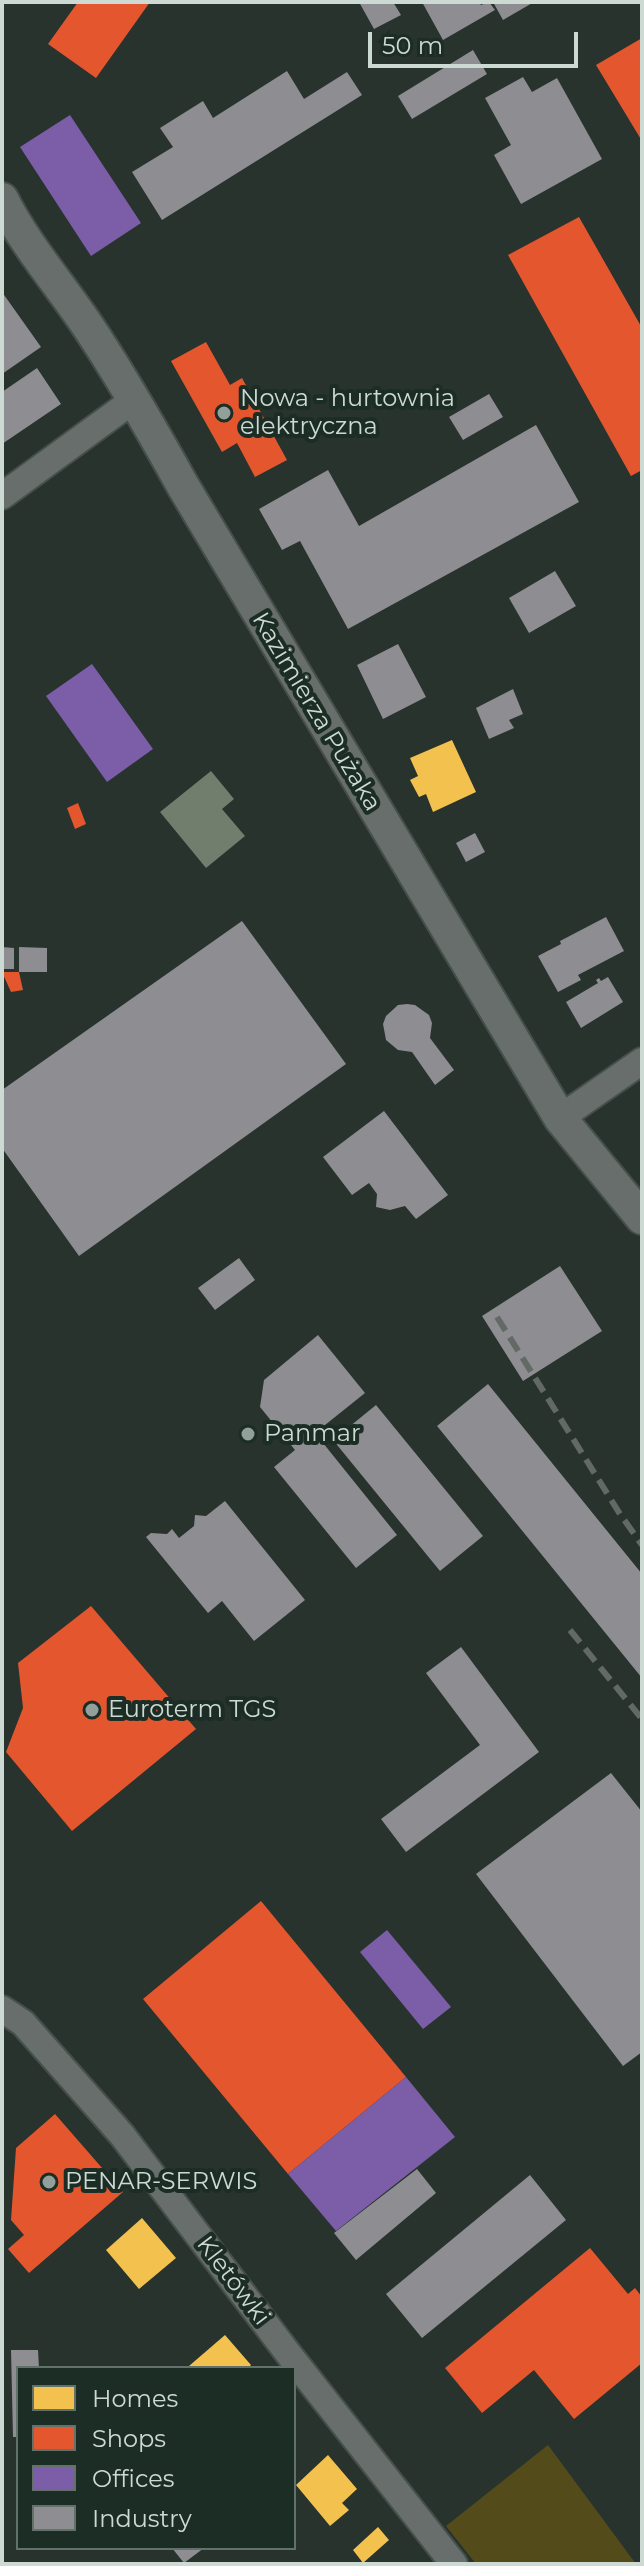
<!DOCTYPE html>
<html>
<head>
<meta charset="utf-8">
<style>
	body { margin:0 }
	#map { position:relative; width:644px; height:2566px; overflow:hidden; background:#28332e; font-family:Montserrat,sans-serif }
	canvas { display:block }
	.frame { position:absolute; inset:0; border:4px solid #cdd9d3; pointer-events:none }
	.legend { position:absolute; left:16px; top:2366px; width:280px; height:184px; box-sizing:border-box; background:#1b2d25; border:2px solid #62726b; margin:0; padding:10px 14px; list-style:none; font-size:24px; color:#cdd9d3 }
	.legend li { display:flex; align-items:center; gap:16px; height:40px }
	.legend b { width:40px; border:2px solid #62726b }
	.scale { position:absolute; left:368px; top:32px; width:210px; height:36px; box-sizing:border-box; border:4px solid #cdd9d3; border-top:0; padding-left:10px; font-size:24px; line-height:28px; white-space:nowrap; color:#cdd9d3; -webkit-text-stroke:6px #1b2d25; paint-order:stroke }
</style>
</head>
<body>
<div id="map">
<canvas width="644" height="2566"></canvas>
<div class="frame"></div>
<ul class="legend">
<li><b style="height:22px;background:#f2c14e"></b>Homes</li>
<li><b style="height:22px;background:#e4572e"></b>Shops</li>
<li><b style="height:22px;background:#7b5ea7"></b>Offices</li>
<li><b style="height:22px;background:#8d8d92"></b>Industry</li>
</ul>
<div class="scale">50 m</div>
</div>
<script>
const context = document.querySelector('canvas').getContext('2d');
context.lineJoin = 'round';
function fill(path, color) { context.fillStyle = color; context.fill(path, 'evenodd'); }
function strokePath(path, color, width, dash) { context.strokeStyle = color; context.lineWidth = width; context.lineCap = dash ? 'butt' : 'round'; context.setLineDash(dash || []); context.stroke(path); }
function drawText(font, color, halo, rows, align = 'center') {
  context.font = font + ' Montserrat,sans-serif'; context.lineWidth = 8; context.setLineDash([]); context.textBaseline = 'middle'; context.strokeStyle = halo; context.fillStyle = color; for (const [text, x, y, turn = 0] of rows) {
    context.save(); context.translate(x, y); context.rotate((+turn || 0) * Math.PI / 180); context.textAlign = isNaN(turn) ? turn : align; if (halo) context.strokeText(text, 0, 0); context.fillText(text, 0, 0); context.restore();
  }
}
fill(new Path2D(`
	M548 2445 636 2564H476L446 2526Z`), '#544b1b');
fill(new Path2D(`
	M452 740 476 792 433 812 426 794 419 797 410 780 418 776 410 758Z
	M142 2218 176 2258 139 2289 106 2250Z
	M225 2335 251 2365 248 2368H191L189 2366Z
	M328 2455 357 2489 342 2503 349 2510 330 2526 296 2485Z
	M378 2527 389 2540 363 2563 353 2550Z`), '#f2c14e');
fill(new Path2D(`
	M78 2H150L96 78 48 44Z
	M642 38V141L596 65Z
	M579 217 642 328V470L631 476 508 255Z
	M206 342 230 385 242 378 287 460 255 477 237 443 222 452 171 361Z
	M78 803 86 824 75 829 67 808Z
	M2 972H19L23 990 11 992Z
	M91 1606 196 1729 72 1831 6 1752 23 1708 18 1663Z
	M261 1901 406 2077 288 2174 143 1999Z
	M55 2114 123 2192 29 2273 8 2249 24 2235 11 2220 16 2148Z
	M590 2248 628 2294 635 2288 642 2297V2363L574 2419 534 2370 482 2413 445 2368Z`), '#e4572e');
fill(new Path2D(`
	M70 115 141 223 91 256 20 147Z
	M92 664 153 749 107 782 46 696Z
	M387 1930 451 2007 423 2029 360 1952Z
	M406 2077 455 2137 336 2231 288 2174Z`), '#7b5ea7');
fill(new Path2D(`
	M359 2H393L401 15 374 29Z
	M422 2H479L481 5 489 2 495 10 443 40Z
	M493 2H534L503 20Z
	M473 50 487 74 412 119 398 96Z
	M287 71 304 99 347 72 362 95 162 220 132 172 173 147 160 128 203 101 213 118Z
	M523 77 532 92 557 78 602 159 521 204 494 155 511 145 485 98Z
	M2 292 41 347 2 374Z
	M37 368 61 404 2 444V392Z
	M489 394 503 417 463 440 449 417Z
	M536 425 579 502 348 629 300 541 282 550 259 509 328 470 359 526Z
	M555 571 576 606 529 633 509 598Z
	M398 644 426 697 383 719 357 665Z
	M513 689 523 714 509 720 514 728 489 739 476 708Z
	M475 833 485 852 466 862 456 843Z
	M606 917 624 951 578 975 581 980 558 992 538 956 561 944 560 941Z
	M242 921 346 1064 79 1256 2 1148V1090Z
	M2 947 14 948V969H2Z
	M19 947 47 948V972H19Z
	M608 977 623 1002 581 1028 566 1002 598 983 596 980 599 978 601 981Z
	M407 1004 415 1005 429 1015 432 1023 430 1038 454 1070 435 1085 412 1052 398 1050 386 1040 383 1024 386 1016 398 1005Z
	M384 1111 448 1195 416 1219 405 1206 390 1210 376 1207 377 1194 369 1183 352 1195 323 1157Z
	M239 1258 255 1280 215 1310 198 1288Z
	M560 1266 602 1331 523 1381 482 1316Z
	M318 1335 365 1393 315 1433 397 1535 356 1568 274 1467 295 1450 260 1407 264 1380Z
	M488 1384 642 1574V1678L437 1426Z
	M376 1405 483 1536 440 1571 333 1440Z
	M225 1501 305 1600 254 1641 222 1601 208 1613 146 1537 151 1533 167 1534 172 1529 179 1538 194 1526 195 1515 206 1516Z
	M461 1647 539 1752 406 1852 381 1819 480 1745 426 1673Z
	M611 1773 642 1812V2052L623 2066 476 1874Z
	M417 2169 436 2193 356 2260 334 2233Z
	M530 2175 566 2220 422 2338 386 2294Z
	M11 2350H38L39 2368H18V2437H13Z
	M172 2548H204L184 2563Z`), '#8d8d92');
fill(new Path2D(`
	M211 771 234 799 222 809 245 836 206 868 160 812Z`), '#727e6d');
const minor = new Path2D(`
	M2 496 135 399
	M560 1118 642 1061
	M2 2009 23 2023 122 2135 287 2352 454 2564`);
const tertiary = new Path2D(`
	M2 199C24 243 57 281 85 322 121 375 152 430 183 486L560 1118 642 1218`);
strokePath(minor, '#464f4c', 30);
strokePath(tertiary, '#464f4c', 36);
strokePath(minor, '#676e6b', 26);
strokePath(tertiary, '#676e6b', 32);
strokePath(new Path2D(`
	M497 1317 620 1514 642 1545
	M570 1630 642 1719`), '#636a66', 6, [16, 8]);
for (const [x, y, r, color] of [
	[224,413,8,"#939f99"],
	[248,1434,8,"#939f99"],
	[92,1710,8,"#939f99"],
	[49,2182,8,"#939f99"]
]) { const dot = new Path2D(); dot.arc(x, y, r, 0, 2 * Math.PI); context.fillStyle = color; context.fill(dot); strokePath(dot, '#1b2d25', 3); }
drawText('24px', '#cdd9d3', '#1b2d25', [
	["Nowa - hurtownia",240,399],
	["elektryczna",240,427],
	["Panmar",264,1434],
	["Euroterm TGS",108,1710],
	["PENAR-SERWIS",65,2182]
], 'left');
drawText('24px', '#cdd9d3', '#1b2d25', [
	["Kazimierza Pużaka",316,712,59],
	["Kletówki",233,2281,53]
]);
</script>
</body>
</html>
